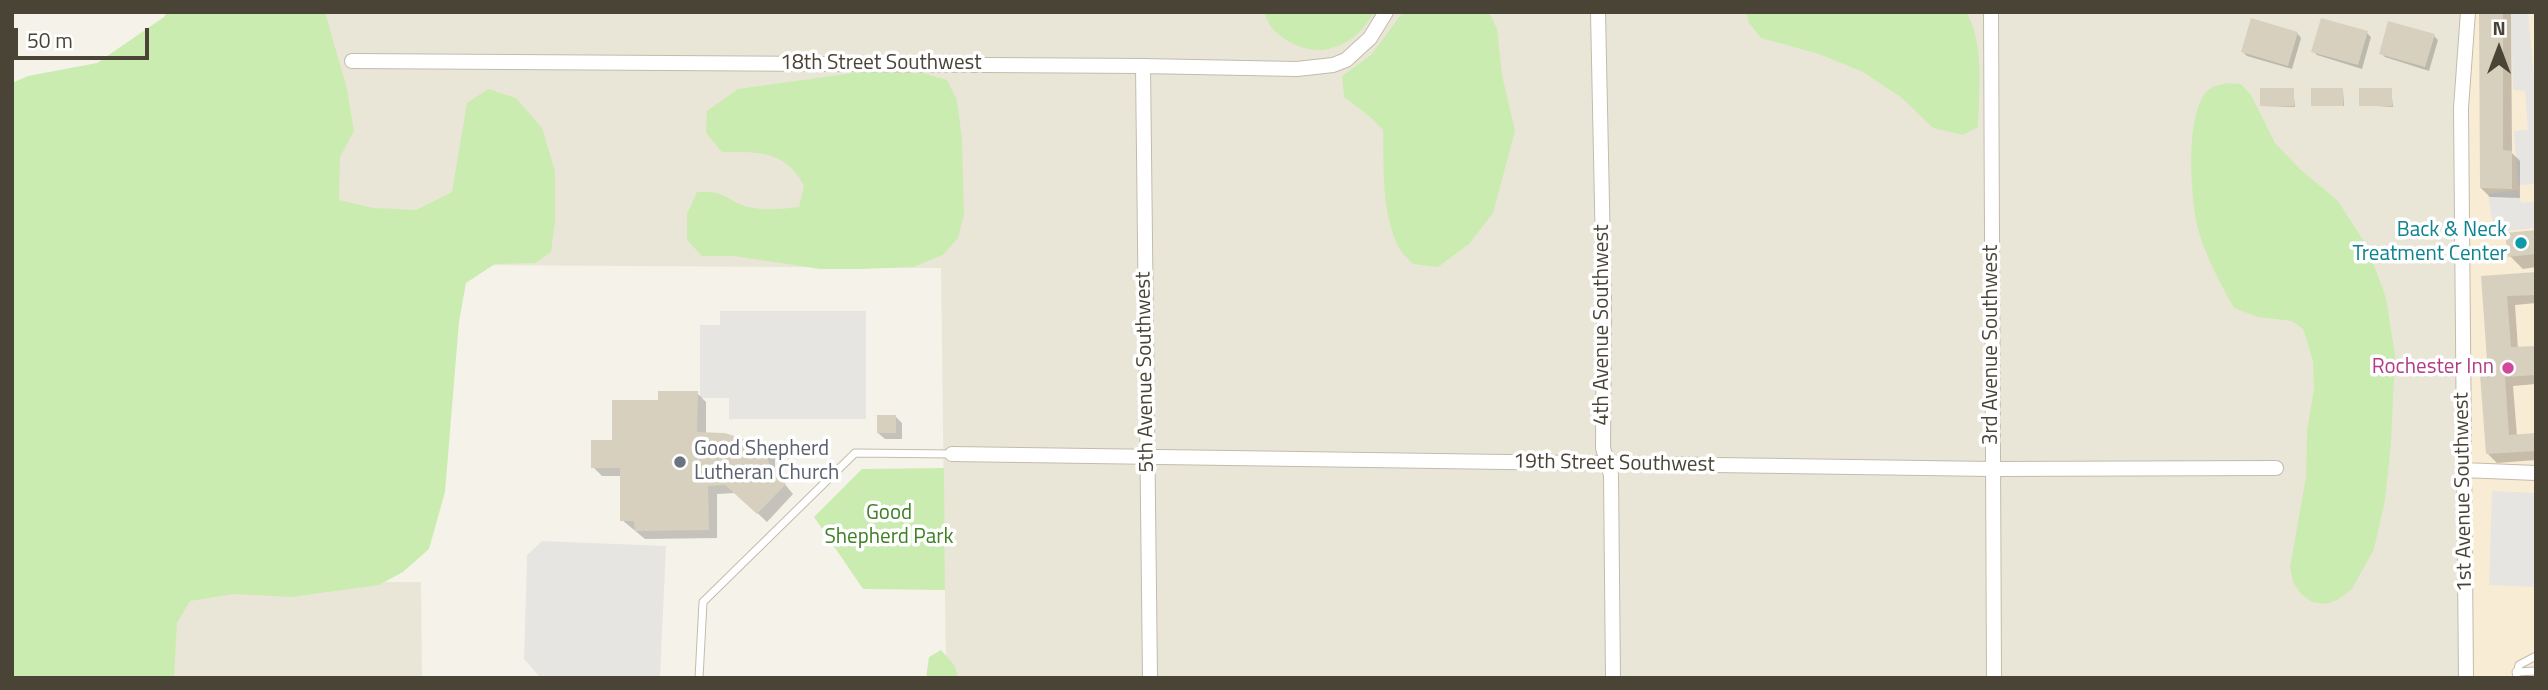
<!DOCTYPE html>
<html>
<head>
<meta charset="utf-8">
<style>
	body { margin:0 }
	#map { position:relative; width:2548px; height:690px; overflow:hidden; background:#f5f3e9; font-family:"Titillium Web",sans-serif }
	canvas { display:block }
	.frame { position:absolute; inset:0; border:14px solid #4a4437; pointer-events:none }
	.north { position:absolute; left:2464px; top:14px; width:70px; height:70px; -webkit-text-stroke:5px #fff; paint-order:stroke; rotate:0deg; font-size:19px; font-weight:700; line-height:28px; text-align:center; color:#4a4437 }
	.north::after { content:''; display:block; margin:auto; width:24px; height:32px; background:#4a4437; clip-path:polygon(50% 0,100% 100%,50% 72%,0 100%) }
	.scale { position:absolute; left:14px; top:28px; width:135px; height:32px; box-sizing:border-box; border:4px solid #4a4437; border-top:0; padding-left:9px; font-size:21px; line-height:24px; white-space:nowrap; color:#4a4437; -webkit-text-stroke:5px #fff; paint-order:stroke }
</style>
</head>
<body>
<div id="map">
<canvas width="2548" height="690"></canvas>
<div class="frame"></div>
<div class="north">N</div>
<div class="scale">50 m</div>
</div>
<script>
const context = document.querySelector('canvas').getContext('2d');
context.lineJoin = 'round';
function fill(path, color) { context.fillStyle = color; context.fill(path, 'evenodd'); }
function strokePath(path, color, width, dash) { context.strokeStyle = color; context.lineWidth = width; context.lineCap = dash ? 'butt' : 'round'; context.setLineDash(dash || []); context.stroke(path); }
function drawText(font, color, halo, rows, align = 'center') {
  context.font = font + ' "Titillium Web",sans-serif'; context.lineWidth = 7; context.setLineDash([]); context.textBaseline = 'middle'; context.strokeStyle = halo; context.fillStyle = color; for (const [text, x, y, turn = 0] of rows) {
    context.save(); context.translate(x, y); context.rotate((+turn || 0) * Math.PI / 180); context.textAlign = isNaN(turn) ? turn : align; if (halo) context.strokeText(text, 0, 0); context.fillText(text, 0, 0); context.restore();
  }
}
fill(new Path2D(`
	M306 12H2468L2466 678H946L941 268 306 264Z
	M421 582 422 678H167L166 583Z`), '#eae6d7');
fill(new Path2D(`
	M2468 12H2536V678H2466Z`), '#f8ecd4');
fill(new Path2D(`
	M167 12H325L347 89 354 131 340 157 339 200 374 208 416 210 452 192 467 103 488 89 516 98 542 128 555 171V221L551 252 535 263 495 264 466 283 459 322 445 492 429 549 403 572 379 585 291 597 234 594 190 601 177 623 174 678H12V83L28 76 97 63 164 17Z
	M1265 12H1375C1369 20 1362 31 1354 37 1348 42 1336 47 1329 49 1307 55 1268 37 1265 12Z
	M1403 12H1489L1497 29 1502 75 1515 131 1493 213 1469 244 1438 267 1413 264C1409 259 1402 254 1399 248 1381 213 1384 167 1383 130L1369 116 1344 97 1342 76 1371 55Z
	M1746 12H1966C1985 43 1979 93 1978 127L1963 135 1933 128 1902 98 1863 72 1819 54 1761 38 1749 23Z
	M860 72 923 73 947 80 957 100 962 139 964 215 958 238 943 255 913 267 862 269H820L734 256H702L687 240V214L697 192C728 190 725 201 749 207 766 211 782 209 799 207L804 186C785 150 758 152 722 152L706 133 707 111 738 89Z
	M2227 83 2241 84 2251 95 2275 143 2301 170 2338 201 2367 246 2386 298 2395 355 2391 444 2385 500 2374 549 2352 589 2337 600 2326 604 2312 602 2301 594 2293 582 2290 567 2306 477 2307 431 2314 389 2313 361 2303 329 2292 321 2258 317 2234 308C2220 283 2206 257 2198 229 2191 200 2183 106 2211 88 2215 85 2222 85 2227 83Z
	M944 468 945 590 863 589 814 517 862 469Z
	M941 650 955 666 958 678H926L929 657Z`), '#cbecb0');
fill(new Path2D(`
	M2511 12H2528L2534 78H2536V184L2518 185 2514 131 2528 130 2525 91 2513 90Z
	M2518 190 2521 203 2536 201V228L2494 232 2488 194Z
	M720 311H866V419H729V398H700V325H720Z
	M2492 491 2536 493V587L2489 585Z
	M542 541 666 546 660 678 539 676 524 659 527 555Z`), '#e7e5e1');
fill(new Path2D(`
	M2481 12H2511L2512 153 2520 161V198L2490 197 2481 188Z
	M2297 33 2301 38 2292 69 2247 56 2243 52Z
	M2367 33 2371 37 2362 69 2317 55 2313 51Z
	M2434 36 2438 40 2429 71 2385 57 2381 53Z
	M2293 90 2295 107 2262 106Z
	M2343 90 2344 106 2312 105Z
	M2391 90 2393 107 2361 105Z
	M2536 231V267L2523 269 2510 256Z
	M2536 274V303L2515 305 2518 349 2536 348V384L2513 386 2517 436 2536 435V460L2497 463 2488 454 2489 362 2483 277Z
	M697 393 706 402V434L766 448 775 457V468L779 477 793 494 767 522 736 493 717 494V538L645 539 622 520V476H602L593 467 614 442 659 402Z
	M895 416 902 423V439H885L878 433Z`), '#0003');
fill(new Path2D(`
	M2479 12H2503V150L2512 151V189L2480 188Z
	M2251 18 2298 32 2288 66 2241 52Z
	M2321 18 2368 31 2358 65 2311 52Z
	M2388 21 2435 34 2425 67 2379 54Z
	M2260 88H2294V106H2260Z
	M2311 88H2343V106H2311Z
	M2359 88H2392V106H2359Z
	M2536 230V254L2508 257 2505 233Z
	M2536 272V295L2507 296 2511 347 2536 346V375L2505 377 2509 435 2536 433V451L2486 454 2479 361 2487 360 2481 276Z
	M658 391H698L697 432 725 433 767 447V457L770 466 786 484 757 514 725 485 708 486 709 530 635 531 634 521H620V468H591V440H612V400H658Z
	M877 415H896V433H877Z`), '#d8d0be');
const lane = new Path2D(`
	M2516 672 2536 671
	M699 678 703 602 855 453 952 454
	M2516 678 2519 665 2536 656`);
const street = new Path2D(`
	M1598 12 1604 300 1603 448 1611 475 1613 678
	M1991 12 1994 678
	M352 61 1143 66 1297 69 1333 65 1346 60 1370 38 1386 12
	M1143 66 1150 678
	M952 454 1992 469 2276 468
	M2463 470 2536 473
	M2466 678 2461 108 2468 12`);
strokePath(lane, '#c2bcab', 9);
strokePath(street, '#c2bcab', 16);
strokePath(lane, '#fff', 7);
strokePath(street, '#fff', 14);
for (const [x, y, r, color] of [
	[2521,243,7,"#0f9aa8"],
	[2508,368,7,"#d1479c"],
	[680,462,7,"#6b7280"]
]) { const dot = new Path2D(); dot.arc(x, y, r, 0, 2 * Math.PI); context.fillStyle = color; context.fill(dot); strokePath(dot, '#fff', 2.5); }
drawText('21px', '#4a4437', '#fff', [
	["18th Street Southwest",881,64],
	["4th Avenue Southwest",1603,325,-90],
	["3rd Avenue Southwest",1992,345,-90],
	["5th Avenue Southwest",1146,372,-91],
	["19th Street Southwest",1614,464,1],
	["1st Avenue Southwest",2464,492,-91]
]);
drawText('21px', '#0d838f', '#fff', [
	["Back & Neck",2507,231],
	["Treatment Center",2507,255]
], 'right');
drawText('21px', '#b23c85', '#fff', [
	["Rochester Inn",2494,368]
], 'right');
drawText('21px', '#5b616d', '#fff', [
	["Good Shepherd",694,450],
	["Lutheran Church",694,474]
], 'left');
drawText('21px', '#3f8026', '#fff', [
	["Good",889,514],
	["Shepherd Park",889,538]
]);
</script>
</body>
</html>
